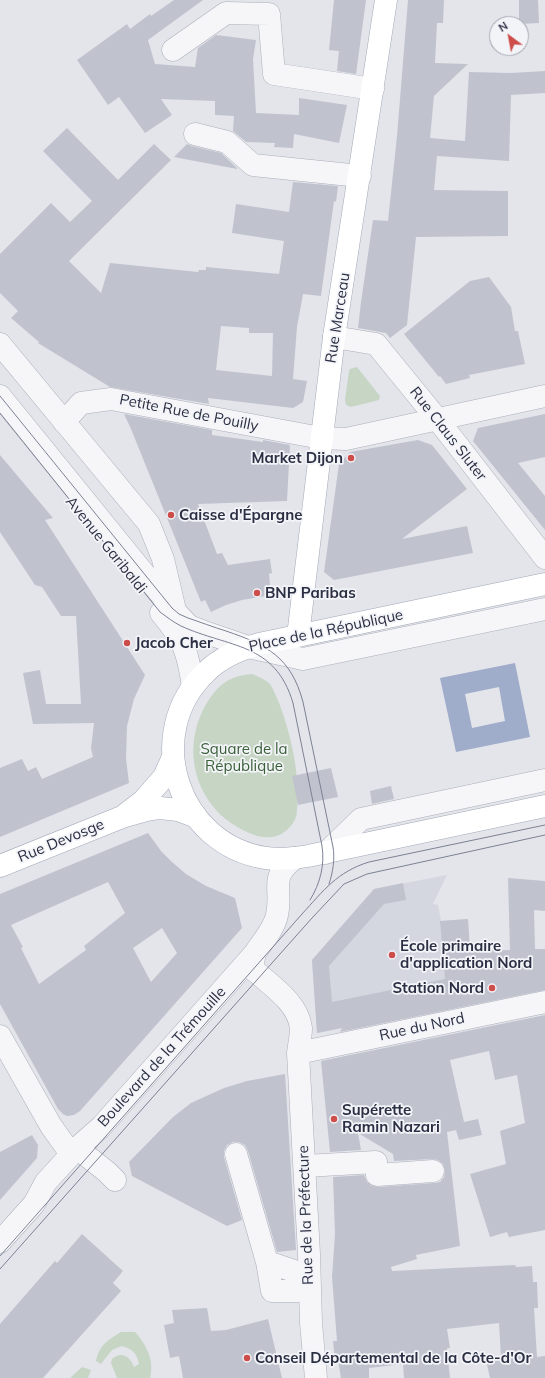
<!DOCTYPE html>
<html>
<head>
<meta charset="utf-8">
<style>
	body { margin:0 }
	#map { position:relative; width:545px; height:1378px; overflow:hidden; background:#e3e5eb; font-family:Mulish,sans-serif }
	canvas { display:block }
	.north { position:absolute; left:489px; top:16px; width:40px; height:40px; box-sizing:border-box; background:#f3f4f8; border:1px solid #a3a5b0; border-radius:50%; rotate:328deg; font-size:11px; font-weight:700; line-height:16px; text-align:center; color:#2b2f43 }
	.north::after { content:''; display:block; margin:auto; width:14px; height:18px; background:#cd4d4b; clip-path:polygon(50% 0,100% 100%,50% 72%,0 100%) }
</style>
</head>
<body>
<div id="map">
<canvas width="545" height="1378"></canvas>
<div class="north">N</div>
</div>
<script>
const context = document.querySelector('canvas').getContext('2d');
context.lineJoin = 'round';
function fill(path, color) { context.fillStyle = color; context.fill(path, 'evenodd'); }
function strokePath(path, color, width, dash) { context.strokeStyle = color; context.lineWidth = width; context.lineCap = dash ? 'butt' : 'round'; context.setLineDash(dash || []); context.stroke(path); }
function drawText(font, color, halo, rows, align = 'center') {
  context.font = font + ' Mulish,sans-serif'; context.lineWidth = 3.5; context.setLineDash([]); context.textBaseline = 'middle'; context.strokeStyle = halo; context.fillStyle = color; for (const [text, x, y, turn = 0] of rows) {
    context.save(); context.translate(x, y); context.rotate((+turn || 0) * Math.PI / 180); context.textAlign = isNaN(turn) ? turn : align; if (halo) context.strokeText(text, 0, 0); context.fillText(text, 0, 0); context.restore();
  }
}
fill(new Path2D(`
	M447 875 433 904 438 905 441 921 468 919 470 951 440 1009 317 1033 312 960 374 889Z`), '#d5d7e0');
fill(new Path2D(`
	M357 367 380 396 379 400 351 407 346 405 345 400 349 371 350 369Z
	M252 674C259 677 265 679 270 684 273 688 275 694 277 698 290 729 301 777 297 810 297 818 293 824 288 829 278 839 264 839 252 834 197 813 177 751 208 701 220 683 230 676 252 674Z
	M121 1332H135C146 1344 155 1361 150 1378H117L111 1363 112 1359C121 1351 130 1356 134 1367L139 1364C137 1353 132 1349 122 1346L112 1350 101 1364 96 1361C98 1346 109 1339 121 1332Z
	M82 1367 91 1370 88 1378H70Z`), '#c6d5c4');
fill(new Path2D(`
	M515 663 530 737 456 752 440 678ZM499 687 505 721 472 728 465 694Z`), '#9facca');
fill(new Path2D(`
	M174 0H203L148 40 155 64 195 67 198 48 216 35 256 40 253 59 256 113 299 115V98L347 105 339 143 294 134 293 148 274 147 275 143 246 142 233 131 234 116 215 115V101L161 99 172 115 145 133 119 97 108 105 77 60 127 24 130 29 150 14 151 16Z
	M334 0H366L356 74 337 71 339 51 329 50Z
	M408 0H444L443 23H437L435 63 468 64 434 96 430 138 465 141 469 72 511 73 545 71V93L511 95 509 161 437 156 434 190 508 191V236L416 237 407 325 390 338 386 333 358 328 361 302 373 220 388 221 397 136Z
	M519 0H538L539 23 519 24Z
	M67 128 118 180 154 144 171 160 69 261 101 293 110 263 198 272 199 270H206V267L279 274 284 241 232 233 236 204 289 212 293 182 338 186 336 202 334 201 321 296 303 294 297 327 293 379 307 381 303 402 293 408 208 398 209 404 110 387 38 343 39 342 11 318 18 311 0 293V254L51 203 70 222 92 201 43 151ZM221 326 249 328V333H273L272 376 216 370Z
	M187 144 192 146 221 153 237 168V169L174 157Z
	M489 277 511 307 515 331H518L525 364 469 375 470 378 446 384 440 376 439 377 404 334 470 281Z
	M124 414 212 430V435L263 442V440L290 445 287 501 198 504 217 554 222 553 228 565 270 559 272 573 269 574 271 595 242 600 226 605 211 612 205 600 201 602 131 429Z
	M545 414V457L518 463 545 496V530L473 441 478 428Z
	M418 440 432 445 467 489 402 539 467 526 473 553 334 580 324 572 339 464 350 452Z
	M0 455 53 518 45 520 145 675 134 699 127 726 126 759 129 783 0 837V768L22 759 28 771 36 767 42 779 93 757 91 748 94 723 33 724 23 673 40 670 46 704H81L76 616H61L42 587 35 585 0 532Z
	M331 768 338 797 298 805 292 776Z
	M391 786 394 799 372 804 370 791Z
	M148 833 161 851 172 862 186 874 206 886 235 898 242 928 80 1111 74 1115 67 1116 63 1114 58 1109 0 1004V894ZM108 882 125 913 84 946 86 950 39 984 21 948 23 947 11 925ZM162 928 177 953 151 982 133 948Z
	M508 878 545 881V911L534 910 535 949H545V990L340 1032 342 1028 317 1033 312 960 374 889 403 883 406 900 384 904 329 966 332 1002 445 979 440 921 468 919 470 951 510 950Z
	M545 1015V1230L509 1237 507 1232 490 1237 470 1174 506 1164 500 1131 525 1123 517 1075 495 1080 489 1051 450 1060 464 1122 478 1119 482 1135 459 1140 456 1130 447 1132 460 1246 416 1255 417 1259 391 1267 392 1271 515 1265 516 1267 532 1266 533 1282H537L538 1308H534L537 1357 545 1356V1378H490L486 1360 501 1357 499 1323 447 1329 450 1348H447L450 1378H404L403 1364 369 1368V1378H341L338 1360H335L333 1341H337L332 1277 335 1234 333 1177 364 1175 367 1182 372 1186 378 1187 434 1183 440 1182 444 1177 445 1170 443 1164 438 1160 432 1159 394 1161 393 1154 358 1133 361 1150 330 1152 321 1061Z
	M285 1074 296 1250 277 1252 248 1151 245 1145 239 1142H233L227 1145 224 1151V1157L242 1220 227 1226 132 1176 129 1162 173 1117 191 1103 224 1088 247 1081Z
	M32 1135 38 1145 37 1158 0 1200V1152Z
	M82 1234 123 1271 113 1283 121 1291 43 1378H0V1324L55 1261 57 1263Z
	M207 1308 211 1331 226 1330 268 1319 282 1378H183L179 1356 170 1358 164 1325 174 1323 172 1310Z`), '#c0c3ce');
const minor = new Path2D(`
	M173 50 226 13 269 14 274 74 373 89
	M195 134 227 142 253 165 360 176
	M334 337 376 344 438 420 545 558
	M0 344 149 524 163 559 174 606
	M0 396 172 608 189 626 207 633 248 647 303 659 545 609
	M64 422 81 403 111 399 321 438 346 439 545 396
	M161 613C184 640 188 652 193 687
	M326 853 361 819 545 780
	M255 953 253 962V969C271 986 298 1002 301 1028 301 1036 299 1045 298 1053L309 1254 311 1323 316 1378
	M0 1036 51 1126 71 1154
	M298 1053 545 1002
	M77 1148 107 1172 115 1180
	M236 1154 267 1262 272 1291H309
	M305 1166 376 1162 377 1175 433 1171
	M0 1242 34 1204 46 1182 77 1148 101 1127 255 953C263 941 274 929 277 915 283 888 268 878 295 858
	M267 1262 309 1276`);
const major = new Path2D(`
	M545 584 259 644C241 649 220 658 206 672 141 734 178 845 266 858 280 860 295 858 308 856L545 806
	M298 636 334 337 386 0
	M126 814 143 801 164 777 173 757
	M0 866 122 817 147 810 160 808 178 810 194 816`);
strokePath(minor, '#acaeb9', 23);
strokePath(major, '#a2a7b7', 23);
strokePath(minor, '#f6f6f9', 22);
strokePath(major, '#fff', 22);
strokePath(new Path2D(`
	M0 396 172 608 179 614 188 618C200 622 213 627 226 631 267 645 291 657 303 702L333 847C335 859 333 872 329 884
	M0 413 160 612C167 617 173 622 181 626 229 648 275 642 293 703L322 846C325 865 320 884 310 900
	M0 1256 302 914C324 890 337 872 369 862L545 825
	M0 1269 312 918 344 884 367 874 545 835`), '#7c8194', 1);
for (const [x, y, r, color] of [
	[351,458,4,"#cd4d4b"],
	[171,515,4,"#cd4d4b"],
	[257,593,4,"#cd4d4b"],
	[127,643,4,"#cd4d4b"],
	[392,955,4,"#cd4d4b"],
	[492,988,4,"#cd4d4b"],
	[334,1119,4,"#cd4d4b"],
	[247,1358,4,"#cd4d4b"]
]) { const dot = new Path2D(); dot.arc(x, y, r, 0, 2 * Math.PI); context.fillStyle = color; context.fill(dot); strokePath(dot, '#f3f4f8', 1.5); }
drawText('15px', '#2b2f43', '#f3f4f8', [
	["Rue Marceau",338,318,-81],
	["Petite Rue de Pouilly",189,413,11],
	["Rue Claus Sluter",448,434,52],
	["Avenue Garibaldi",106,545,51],
	["Place de la République",326,631,-12],
	["Rue Devosge",61,841,-22],
	["Rue du Nord",422,1027,-12],
	["Boulevard de la Trémouille",162,1057,-48],
	["Rue de la Préfecture",306,1215,-92]
]);
drawText('bold 15px', '#2b2f43', '#f3f4f8', [
	["Market Dijon",343,458,"right"],
	["Caisse d'Épargne",179,515],
	["BNP Paribas",265,593],
	["Jacob Cher",135,643],
	["École primaire",400,946],
	["d'application Nord",400,963],
	["Station Nord",484,988,"right"],
	["Supérette",342,1110],
	["Ramin Nazari",342,1127],
	["Conseil Départemental de la Côte-d'Or",255,1358]
], 'left');
drawText('15px', '#395f38', '#f3f4f8', [
	["Square de la",244,749],
	["République",244,766]
]);
</script>
</body>
</html>
